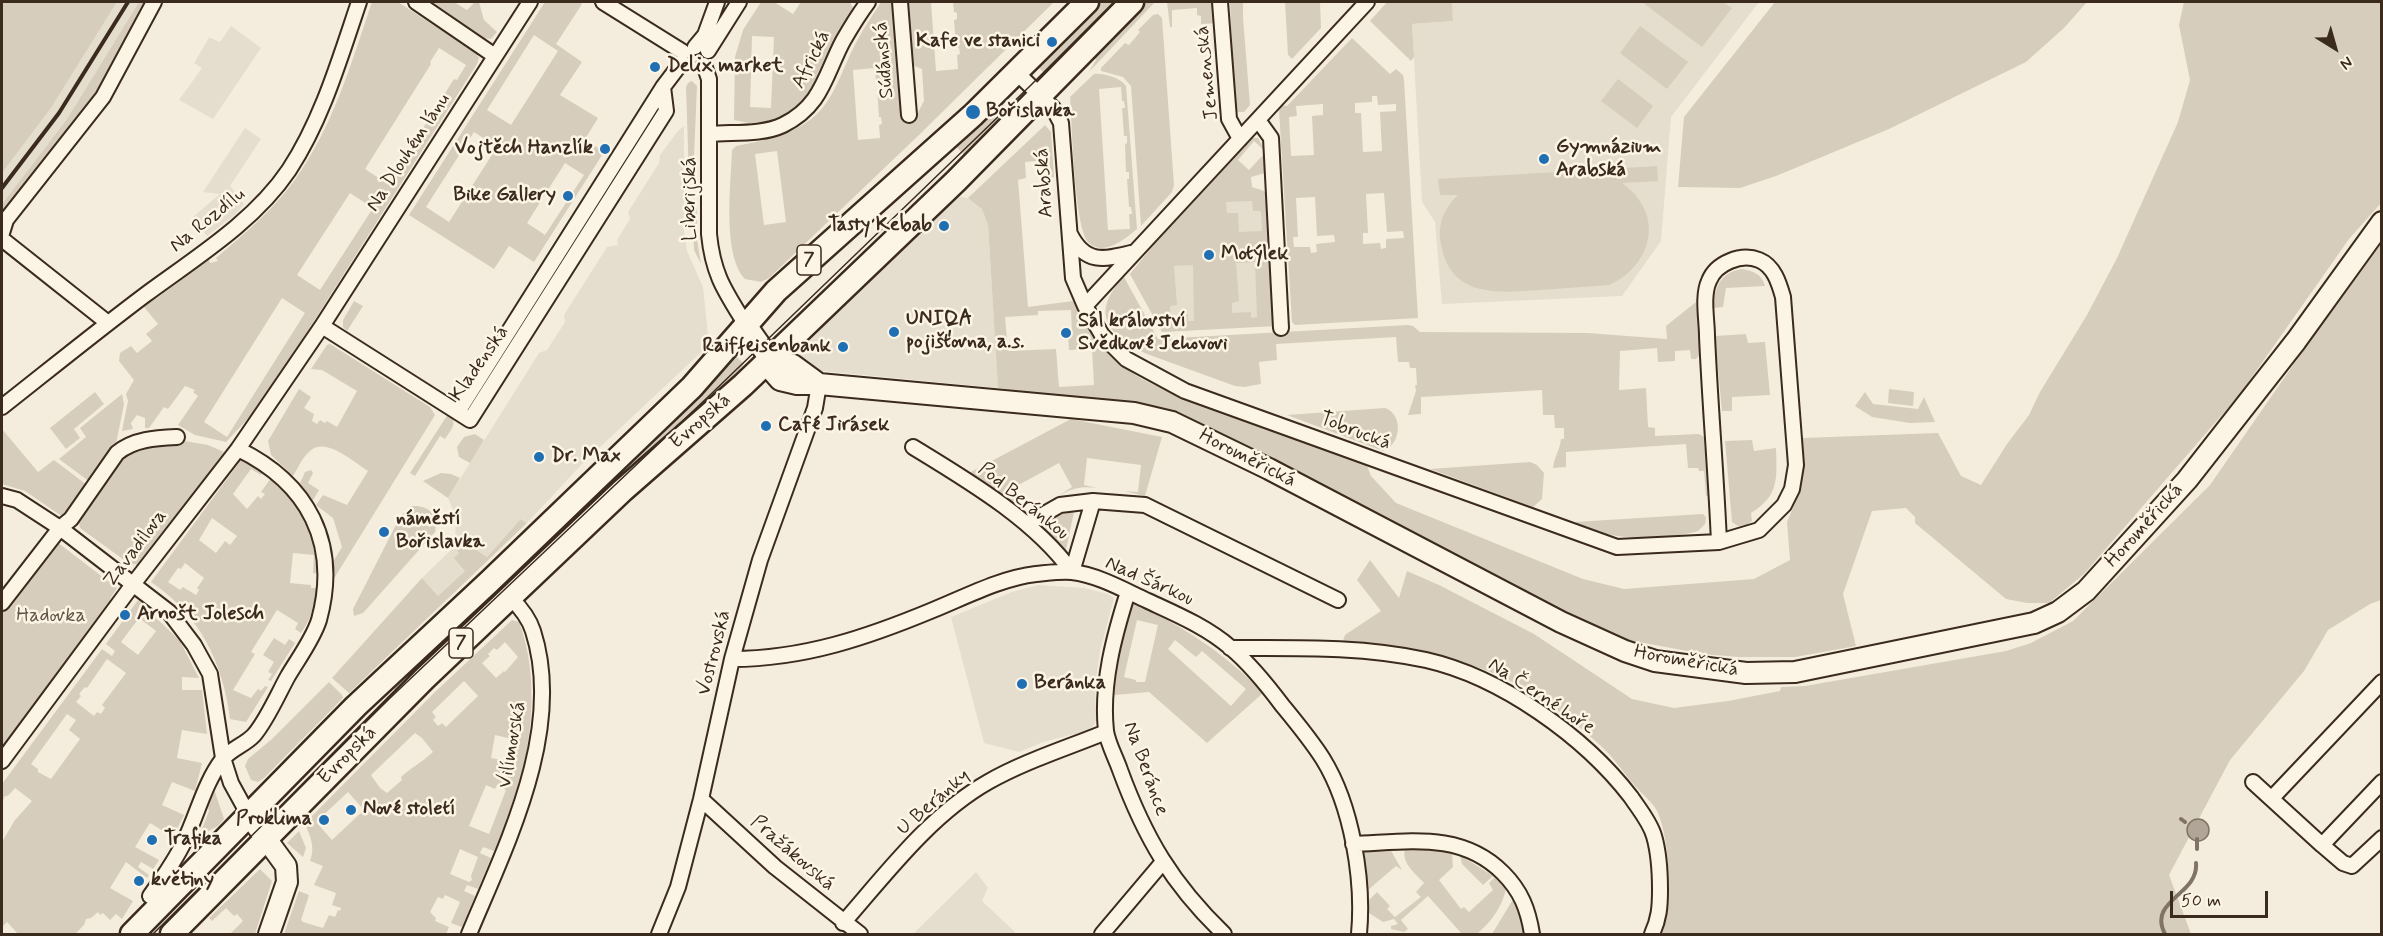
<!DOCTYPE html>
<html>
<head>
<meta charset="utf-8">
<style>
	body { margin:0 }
	#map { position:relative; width:2383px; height:936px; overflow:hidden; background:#f4eddd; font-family:Mynerve,sans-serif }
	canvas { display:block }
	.frame { position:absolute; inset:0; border:3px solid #3b2a1e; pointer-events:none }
	.north { position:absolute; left:2305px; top:18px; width:60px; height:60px; -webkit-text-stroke:4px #fcf5e5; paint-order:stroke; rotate:143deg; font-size:16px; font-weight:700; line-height:24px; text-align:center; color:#3b2a1e }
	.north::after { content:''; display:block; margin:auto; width:21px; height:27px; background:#3b2a1e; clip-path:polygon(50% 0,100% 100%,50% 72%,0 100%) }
	.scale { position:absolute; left:2170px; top:891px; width:98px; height:27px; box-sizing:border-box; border:3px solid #3b2a1e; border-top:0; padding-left:8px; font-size:18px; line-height:21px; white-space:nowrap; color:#3b2a1e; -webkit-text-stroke:4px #fcf5e5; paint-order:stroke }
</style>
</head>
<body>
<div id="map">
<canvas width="2383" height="936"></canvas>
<div class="frame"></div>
<div class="north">N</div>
<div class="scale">50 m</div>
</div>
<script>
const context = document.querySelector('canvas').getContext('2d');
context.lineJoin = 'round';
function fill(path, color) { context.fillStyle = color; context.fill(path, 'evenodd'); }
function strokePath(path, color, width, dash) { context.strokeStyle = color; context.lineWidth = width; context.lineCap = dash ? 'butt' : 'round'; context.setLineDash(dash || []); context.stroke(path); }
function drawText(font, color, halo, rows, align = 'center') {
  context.font = font + ' Mynerve,sans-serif'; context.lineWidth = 5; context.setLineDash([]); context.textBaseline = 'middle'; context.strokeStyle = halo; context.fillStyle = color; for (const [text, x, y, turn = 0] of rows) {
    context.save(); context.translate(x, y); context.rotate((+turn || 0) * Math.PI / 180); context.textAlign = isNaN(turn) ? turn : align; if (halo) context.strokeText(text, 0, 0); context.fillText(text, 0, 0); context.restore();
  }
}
fill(new Path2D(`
	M117 2H139L67 119 2 204V173L51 108Z
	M1452 2H1759L1671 117 1661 241 1622 296 1442 304 1435 222 1422 202 1412 24 1453 21Z
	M231 26 261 48 213 119 179 100 202 68 194 63 209 38 208 37 220 42Z
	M684 126V231L687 251 703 287 709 345 584 462 527 523 522 519 487 557 455 537 456 517 448 498 539 353 547 350 565 322 564 315 607 247 618 245 617 240 630 219 628 212 659 163 660 155 678 131Z
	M245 128 261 139 230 186 244 204 236 214 207 236 193 217 220 194 203 192Z
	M1202 191H1264L1275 326 1162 332 1130 274Z
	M954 196 968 198 975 202 982 209 988 225 998 388 822 371 807 364 800 355 799 346Z
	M454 547 459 553 466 570 438 596 422 578Z
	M1038 585 1084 588 1108 594 1114 598 1100 651 1095 686 1096 721 1093 727 1086 731 1043 742 1019 752 984 743 951 617 1012 592Z
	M976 872 988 888 982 901 1015 932 1013 934H913Z`), '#e5ddce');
fill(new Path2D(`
	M2 2H117L51 108 2 173Z
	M139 2H147L97 94 2 216V204L67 119Z
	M372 2H398L476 53 479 58 477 64 267 395 255 411 226 442 195 435 178 425 198 396 193 392 195 390 185 386 168 409 164 407 149 428H145V418L137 415 131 423 133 429 122 431 128 401 126 394 134 380 119 361 120 353 131 346 137 353 152 341 146 334 158 324 144 307 208 257 210 263 218 261 216 258C244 234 272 211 294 181 333 127 351 64 372 2ZM439 48 466 65 457 80 454 79 388 184 365 169 431 64 430 62ZM350 193 373 208 320 290 297 275ZM282 298 305 313 227 437 204 422Z
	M430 2H454L467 10 475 2H479L484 20 497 32 491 39 482 38Z
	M545 2H578L582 4 556 44 582 62 560 95 598 118 585 139 604 152 534 262 509 246 494 269 409 215ZM534 35 558 51 511 125 487 110ZM474 132 497 147 449 222 426 207ZM565 163 584 175 545 235 527 223Z
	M761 2H774L793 14 801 2H850L853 8 831 47 815 83 794 112 760 125 734 120 735 57 743 30ZM752 36 774 37 771 108 750 107Z
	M881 2H897L906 119 915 118 924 101 922 69 912 65 904 2H931L936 71 958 69 957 55 960 54 959 48 956 47 954 20 957 19V13L954 12 953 2H1054L919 135 769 278 761 282 745 279C722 255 731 182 732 150L736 146C763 141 788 136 810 120 834 103 843 66 857 41 864 27 873 15 881 2ZM875 68 876 82H879V89H877L879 117H881L882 124 879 125 880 138 858 140 853 70ZM777 151 786 222 764 225 755 154Z
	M1096 2H1121L1048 77 1035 64Z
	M1143 2H1155L1089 72 1096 60 1094 57 1062 89 1063 84Z
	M1167 2H1218L1220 23 1201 24V16L1197 15V8L1172 10V27H1170Z
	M1230 2H1243V18L1250 105 1244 112H1238L1234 107Z
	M1285 2H1320L1321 28 1292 59 1288 55Z
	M1387 2H1452L1453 21 1412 24 1414 57 1411 61 1370 21Z
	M1642 2H1723L1732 8 1702 47Z
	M1775 2H2087L2064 28 2026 62 1889 129 1776 176 1740 188 1678 187 1684 117Z
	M2184 2H2381V203L2349 239 2240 394 2084 574 2049 603H2027L2006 599 1915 523V517L1906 508 1872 511 1843 594 1856 646 1795 657H1738L1704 654 1622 639 1549 609 1186 419 1012 393 1007 389 998 388 988 225 982 209 968 198 1045 125 1051 132 1054 177 1050 178V174H1047L1046 160 1025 162 1026 178 1018 180 1028 307 1073 301C1086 327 1104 352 1127 369 1145 383 1168 391 1189 399 1247 423 1307 441 1366 463L1371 476 1396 503 1583 579 1624 589 1754 579 1790 560 1787 522 1801 489 1803 438 1938 433 1961 476 1981 485 2007 444 2029 415 2040 392 2087 315 2117 258 2178 122 2190 80 2179 25ZM1071 310 1072 335H1068L1069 350 1092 349 1094 385 1059 387 1056 349 1008 351 1005 317 1038 315V311Z
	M1158 14 1162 18 1174 185 1172 192 1141 226 1131 86 1123 77 1101 71V68L1125 43 1129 45 1140 32 1138 30 1153 15Z
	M1640 26 1688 62 1667 89 1620 53Z
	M1352 38 1390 74 1396 69 1403 75 1404 80 1418 318 1295 325 1292 322 1279 110 1281 105 1287 106ZM1372 96H1377L1378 105 1396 104V111L1380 112 1382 151 1363 152 1361 113H1355V103L1372 102ZM1323 104V115L1312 116 1314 155 1291 156 1289 117 1297 116 1296 106ZM1384 193 1387 232 1403 231 1404 238 1386 239V248L1381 249 1380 243 1363 244V233H1368L1366 194ZM1315 197 1317 236 1334 235 1335 242 1316 244 1317 252 1311 253 1310 247H1294L1293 237H1298L1296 198Z
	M1094 74C1103 73 1121 78 1126 86L1137 229C1126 238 1104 257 1089 243 1074 230 1072 122 1070 97ZM1121 87 1122 101H1124L1125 108H1122L1124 136H1127V143L1125 144 1126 172H1129V179H1127L1129 207H1131L1132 214H1129L1130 229 1108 230 1099 89Z
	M1618 79 1653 106 1637 128 1601 101Z
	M692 81 697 86 693 179 689 180 686 87 688 83Z
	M999 100 1011 113 967 158 952 142Z
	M1251 138H1258L1266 152 1254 141 1238 160 1249 170 1262 156 1268 162 1265 173 1251 177 1252 187 1264 191 1268 196 1275 326 1162 332 1130 274 1160 237ZM1252 201 1253 211H1261L1262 231 1239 232 1238 213H1227L1226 202ZM1255 262 1257 317 1251 318V312L1232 313V303L1239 301 1236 263ZM1193 265 1194 321H1188V315L1170 316V306L1177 305 1174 266Z
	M1657 166 1658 181 1622 183C1628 188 1635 193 1639 200 1662 232 1642 271 1609 285 1586 287 1563 288 1540 290 1498 293 1450 298 1441 244 1437 225 1444 208 1458 195H1440L1438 179Z
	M692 204 697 208V240L701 264 694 250Z
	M2381 243V600L2370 604 2328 630 2304 671 2230 760 2169 875 2191 934H1662C1673 907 1670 841 1658 813 1654 803 1642 794 1635 786 1626 776 1618 764 1609 754 1583 727 1536 692 1502 677 1452 654 1396 647 1342 644L1345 635 1381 611 1357 580 1370 560 1399 598 1407 571 1439 585 1534 634 1632 699 1674 708 1728 701 1780 691 1781 687 1805 686 2006 651 2031 643 2073 621 2210 485 2359 270Z
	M1741 269C1752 270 1762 274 1765 286L1726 288 1723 307 1714 308C1714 288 1720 273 1741 269Z
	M1124 277 1158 339 1408 325 1413 326 1420 332 1588 333 1667 339 1666 326 1696 302 1700 354 1696 359H1691L1690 350 1675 351V361L1658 362 1657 348 1620 351 1619 390 1646 388 1648 427 1655 428V436L1699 434 1704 437 1708 495 1706 496 1704 471H1699L1698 468H1688L1686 444 1566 452V467L1553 468C1554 457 1560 450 1561 439H1564V428H1555L1554 415H1543L1542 390 1421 397V414L1408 415 1416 391 1415 385H1417L1416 368H1410L1409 362H1398L1396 337 1276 344 1277 360 1259 362 1261 384 1244 387 1235 386 1147 354C1108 335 1089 313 1124 277Z
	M354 301 363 306 347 331 343 327V320Z
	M1746 334 1748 343 1765 342 1770 395 1732 397V411H1722L1715 336Z
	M330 344 430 407 435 415 330 585V567L342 547 333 518 316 505 323 495 347 505 368 471C354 462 324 435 309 452 302 458 298 468 293 476L271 455 268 441 299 389 311 397 304 408 314 414 312 421 317 424 320 420 325 423 327 421 337 427 357 391 322 370 311 369 327 345Z
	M735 355 744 364 738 372 612 490 399 694 389 684Z
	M1889 389 1914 392 1913 406 1888 403Z
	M95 392 104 404 74 429 80 438 66 449 50 428Z
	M1865 392 1873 404 1918 409 1924 397 1935 422 1910 423 1872 417 1855 406Z
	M122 394 124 404 115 449 90 482 59 459 86 437 80 428Z
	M1385 408C1404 415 1401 445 1383 451L1287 415Z
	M448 414C459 422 451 430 445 439L440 436 415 476 410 473Z
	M1071 419 1162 437 1145 496 1124 491 1138 492 1141 465 1087 458 1084 485 1097 488C1082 486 1073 488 1060 495L1072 487 1059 463 1011 489 1023 513 1036 508 1023 515 967 474Z
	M2 429 38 472 54 460 87 485 63 517 25 491 2 484Z
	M475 434 484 440 470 463 459 457 457 447 464 437Z
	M179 440 208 445 224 452 139 567 135 564 131 565 80 528 79 522 75 519 127 450Z
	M1752 440 1754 451 1776 448C1777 479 1779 496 1751 513L1752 521 1746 525 1738 526 1732 522 1725 441Z
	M241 460 263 472 261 475 251 469 233 494 247 509 258 496 261 499 265 494 261 492 271 478C301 507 316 531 319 574L313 573 314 555 293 553 290 583 311 585V588H317C315 606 311 618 301 633L295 629 298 623 277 610 251 652 255 654 233 690 251 698 258 689 261 691 265 686 268 687 246 722 230 719C223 662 199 614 151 582ZM212 518 237 536 230 545 225 541 216 553 199 540ZM185 563 204 578 197 588 199 590 196 595 183 587 180 590 168 582 178 568 181 569Z
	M1530 462 1537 465 1544 473 1542 499 1533 507 1430 469Z
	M311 470 313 473 308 483 319 490 312 502 300 483 305 472Z
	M441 473 451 474 460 478 448 498 423 481Z
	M412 506C429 505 439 515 435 532L363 613 354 616 353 609 401 515Z
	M1074 512 1064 559 1039 527 1062 514Z
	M1703 514 1706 517 1705 524 1698 531C1665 540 1603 542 1575 522Z
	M521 519 527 523 349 693 332 678 422 578 438 596 465 571 454 558 459 553 453 546 456 537 487 557Z
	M57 542 117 588 110 599 112 604 2 753V614Z
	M138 600 180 641 199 678 182 677V690H202L207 734 182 730 177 758 202 763 195 791 172 782 162 805 184 815 173 837 150 823 135 847 159 860 153 869 141 862 138 867 149 875 147 878 126 862 110 888 133 901 122 919 116 914 110 920 103 913 100 915 98 912 91 918 86 919 84 925 75 934H18L7 922 2 927V842L15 820 32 801 15 788 9 795 4 797 2 805V784L102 649 112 656 115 651 106 644ZM139 618 156 631 138 655 121 642ZM107 659 126 673 102 705 105 708 101 714 97 712 94 716 76 702 81 696 79 694 85 687 87 688ZM67 714 76 720 69 730 80 739 51 779 38 772V769L31 764Z
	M1134 602C1184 628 1224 652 1263 693L1207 743 1149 692 1114 695 1118 655ZM1137 620 1158 625 1145 682H1136V680L1124 677ZM1175 640 1196 657 1202 651 1246 689 1231 706 1168 649Z
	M512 620 519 622C540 678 532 743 515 800 509 817 501 834 494 851L483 847 480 853 491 858 478 889 467 885 464 891 475 896 462 927 451 923 460 902 445 895 443 899 438 897 430 912 436 918 435 921 449 927 446 934H284L299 891 309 895 301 920 303 922 323 928 329 915 335 917 338 910 340 911 341 908 332 905 336 893 314 885 323 866 310 861C315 847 311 839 306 826L309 819 434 693ZM505 642 518 657 505 672 504 671 496 678 482 663 490 656 488 654 494 648 497 650ZM464 681 478 696 446 727 442 723 438 726 433 720 436 717 432 712ZM415 733 422 738 433 752C421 763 412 767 401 777L402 780 387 793 380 788 371 775ZM495 735 516 740 513 762 491 758ZM486 785 495 789 497 785 506 790 489 834 469 826ZM348 792 364 810 332 840 316 822ZM460 849 478 857 471 876 472 880 469 882 450 874Z
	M274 638 285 645 289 639 295 643 271 681 268 680 272 674 268 672 274 662 263 655Z
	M329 682 342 695 343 698 264 778 258 782 251 780 245 766 248 759 272 739Z
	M211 788 214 789 224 819 218 826 199 836 209 811 207 803Z
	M299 831 306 848 303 857 287 843Z
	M1431 848 1452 852 1453 867 1439 880 1461 909 1464 907 1469 912 1493 890 1489 883 1495 877 1506 889C1502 907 1491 922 1477 934H1462L1428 896 1401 920 1408 929 1404 932 1391 929V926L1398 924 1394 919 1383 922 1369 913V900L1377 892 1390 906 1387 909 1395 917 1421 897 1416 892 1424 883C1415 873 1401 863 1405 849Z
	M1390 849 1402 870 1396 866 1368 890 1364 851Z
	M1460 855 1493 876 1483 885 1462 864Z
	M260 869 272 881 255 934H230L243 921 237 914 234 916 226 908 212 921 209 918Z
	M1515 899 1526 934H1492L1512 901Z`), '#d6cdbd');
const water = new Path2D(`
	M2187 830a11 11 0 1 1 22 0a11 11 0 1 1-22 0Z`);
fill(water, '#b0a596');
strokePath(water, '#817466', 1.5);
strokePath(new Path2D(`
	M2181 819 2185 822
	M2197 849V839
	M2165 934C2147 900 2199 895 2196 863`), '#817466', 4);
const street = new Path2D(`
	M416 2 495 56
	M603 2 683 52
	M900 2 909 115
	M1220 2 1229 119 1240 139
	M695 47 705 35 717 2
	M708 51 739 2
	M704 65 709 79V234C713 275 725 291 746 325
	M1016 72 1053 108 1061 123 1073 278 1085 306 1102 335 1126 359 1185 391 1617 547 1719 542 1759 530 1784 505 1792 489 1796 465 1783 297C1779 283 1774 266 1759 260 1741 253 1716 263 1709 281 1702 296 1707 320 1707 336 1710 404 1716 473 1719 542
	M1258 120 1271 138 1281 328
	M710 134C733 132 762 135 783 125 822 106 825 75 843 41 851 27 859 14 868 2
	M2 233 6 220 103 97 154 2
	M1070 234C1086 266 1106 259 1135 252
	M2 239 108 323
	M1085 306 1367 2
	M322 326 470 420 666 111 663 87
	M2 407C49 370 97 331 145 295 195 258 254 222 289 170 322 120 340 58 359 2
	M458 412 663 87 682 62
	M913 447C967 480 1035 520 1072 572
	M2 496 17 500 60 528 169 612 194 645 210 674 223 758 231 783 248 814
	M1030 522 1060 505 1093 501 1145 505 1338 600
	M1072 572 1093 501
	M1128 592C1114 636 1101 684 1106 731 1108 744 1116 758 1120 770 1145 838 1172 884 1224 934
	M2 603 60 528 71 519 117 453C134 439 156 438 177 437
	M1230 648C1296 648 1362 646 1426 660 1501 677 1584 736 1631 797 1639 809 1650 822 1654 836 1659 853 1660 873 1660 890 1660 907 1659 919 1652 934
	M732 659C804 659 868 637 933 610 965 597 1001 578 1036 574 1047 573 1061 571 1072 572 1098 575 1124 590 1148 601 1176 614 1207 627 1231 648 1250 664 1267 685 1282 705 1296 722 1311 740 1323 759 1352 806 1364 880 1359 934
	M2 761 134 583 238 449 322 326 530 2
	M2253 782 2322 845 2382 782
	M2272 798 2382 682
	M701 799 775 867 860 934
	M1353 844C1408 842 1461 831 1503 873 1521 891 1528 909 1532 934
	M2322 845 2343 863 2352 866 2382 838
	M150 896C162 879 175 861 184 842 197 816 204 784 222 760 230 749 245 745 254 735 267 720 278 694 288 676 298 659 313 639 319 620 340 543 308 483 238 449
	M843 923C886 874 930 815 988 782 1025 761 1067 748 1106 732
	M469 934C506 845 565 730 533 631 529 618 519 606 510 597
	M659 934 678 887 701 799 732 659 760 560 815 408 819 384
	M1102 934 1162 863`);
const secondary = new Path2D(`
	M746 325 770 359 773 372 780 380 797 384H819L1134 413 1172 422 1269 469 1561 622 1625 651 1655 661 1746 673 1795 672 2034 623 2058 612 2086 591 2187 480 2296 341 2382 222
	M770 359 793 365 819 384
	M248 814 286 866 287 882 269 934`);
const primary = new Path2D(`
	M132 934 356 706 489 582 692 387 776 291 973 115 1087 2
	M172 934 424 679 623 490 743 385 956 181 1132 2`);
strokePath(street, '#3b2a1e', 18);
strokePath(secondary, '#3b2a1e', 24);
strokePath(primary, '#3b2a1e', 27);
strokePath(street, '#fcf5e5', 14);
strokePath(secondary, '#fcf5e5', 20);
strokePath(primary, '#fcf5e5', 22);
strokePath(new Path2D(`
	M153 934 389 699 709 396 1030 86 1114 2`), '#3b2a1e', 1.5);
strokePath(new Path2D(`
	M2 188 59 113 128 2`), '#3b2a1e', 4);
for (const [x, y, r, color] of [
	[1052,42,6,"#1f6fb2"],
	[655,67,6,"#1f6fb2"],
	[973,112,8,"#1f6fb2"],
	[605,149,6,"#1f6fb2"],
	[1544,159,6,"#1f6fb2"],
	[568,196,6,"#1f6fb2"],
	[944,226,6,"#1f6fb2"],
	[1209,255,6,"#1f6fb2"],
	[894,332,6,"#1f6fb2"],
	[1066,333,6,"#1f6fb2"],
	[843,347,6,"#1f6fb2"],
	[766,426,6,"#1f6fb2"],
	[539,457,6,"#1f6fb2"],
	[384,532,6,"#1f6fb2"],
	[125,615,6,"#1f6fb2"],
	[1022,684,6,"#1f6fb2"],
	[351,810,6,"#1f6fb2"],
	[324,820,6,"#1f6fb2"],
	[152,840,6,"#1f6fb2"],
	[139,881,6,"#1f6fb2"]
]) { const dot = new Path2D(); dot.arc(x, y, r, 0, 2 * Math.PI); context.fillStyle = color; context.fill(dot); strokePath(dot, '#fcf5e5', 2); }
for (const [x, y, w] of [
	[809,260,24],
	[461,643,24]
]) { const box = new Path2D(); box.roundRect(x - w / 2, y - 15, w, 30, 4.5); context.fillStyle = '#fcf5e5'; context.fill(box); strokePath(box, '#3b2a1e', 1.5); }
drawText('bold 18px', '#3b2a1e', null, [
	["7",809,260],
	["7",461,643]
]);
drawText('bold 20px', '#3b2a1e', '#fcf5e5', [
	["Kafe ve stanici",1040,42,"right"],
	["Delix market",667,67],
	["Bořislavka",986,112],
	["Gymnázium",1556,148],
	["Arabská",1556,171],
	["Vojtěch Hanzlík",593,149,"right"],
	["Bike Gallery",556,196,"right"],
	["Tasty Kebab",932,226,"right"],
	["Motýlek",1221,255],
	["UNIQA",906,320],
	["pojišťovna, a.s.",906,343],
	["Sál království",1078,322],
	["Svědkové Jehovovi",1078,345],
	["Raiffeisenbank",831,347,"right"],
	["Café Jirásek",778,426],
	["Dr. Max",551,457],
	["náměstí",396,520],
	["Bořislavka",396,543],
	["Arnošt Jolesch",137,615],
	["Beránka",1034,684],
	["Nové století",363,810],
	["Proklima",312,820,"right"],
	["Trafika",164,840],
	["květiny",151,881]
], 'left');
drawText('20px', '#3b2a1e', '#fcf5e5', [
	["Africká",812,60,-63],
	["Súdánská",885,60,-95],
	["Jemenská",1208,73,-96],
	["Na Dlouhém lánu",409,153,-57],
	["Arabská",1045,183,-94],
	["Liberijská",691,199,-90],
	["Na Rozdílu",208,221,-39],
	["Kladenská",480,364,-55],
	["Evropská",701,422,-41],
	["Tobrucká",1355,432,21],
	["Horoměřická",1247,459,27],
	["Pod Beránkou",1023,502,39],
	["Horoměřická",2145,526,-48],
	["Zavadilova",136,549,-53],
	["Nad Šárkou",1149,582,24],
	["Vostrovská",715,653,-76],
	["Horoměřická",1686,662,10],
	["Na Černé hoře",1541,697,33],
	["Vilímovská",513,745,-80],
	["Evropská",348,756,-45],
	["Na Beránce",1145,769,70],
	["U Beránky",934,803,-41],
	["Pražákovská",792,854,41]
]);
drawText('20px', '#625346', '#fcf5e5', [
	["Hadovka",51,617]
]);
</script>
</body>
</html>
